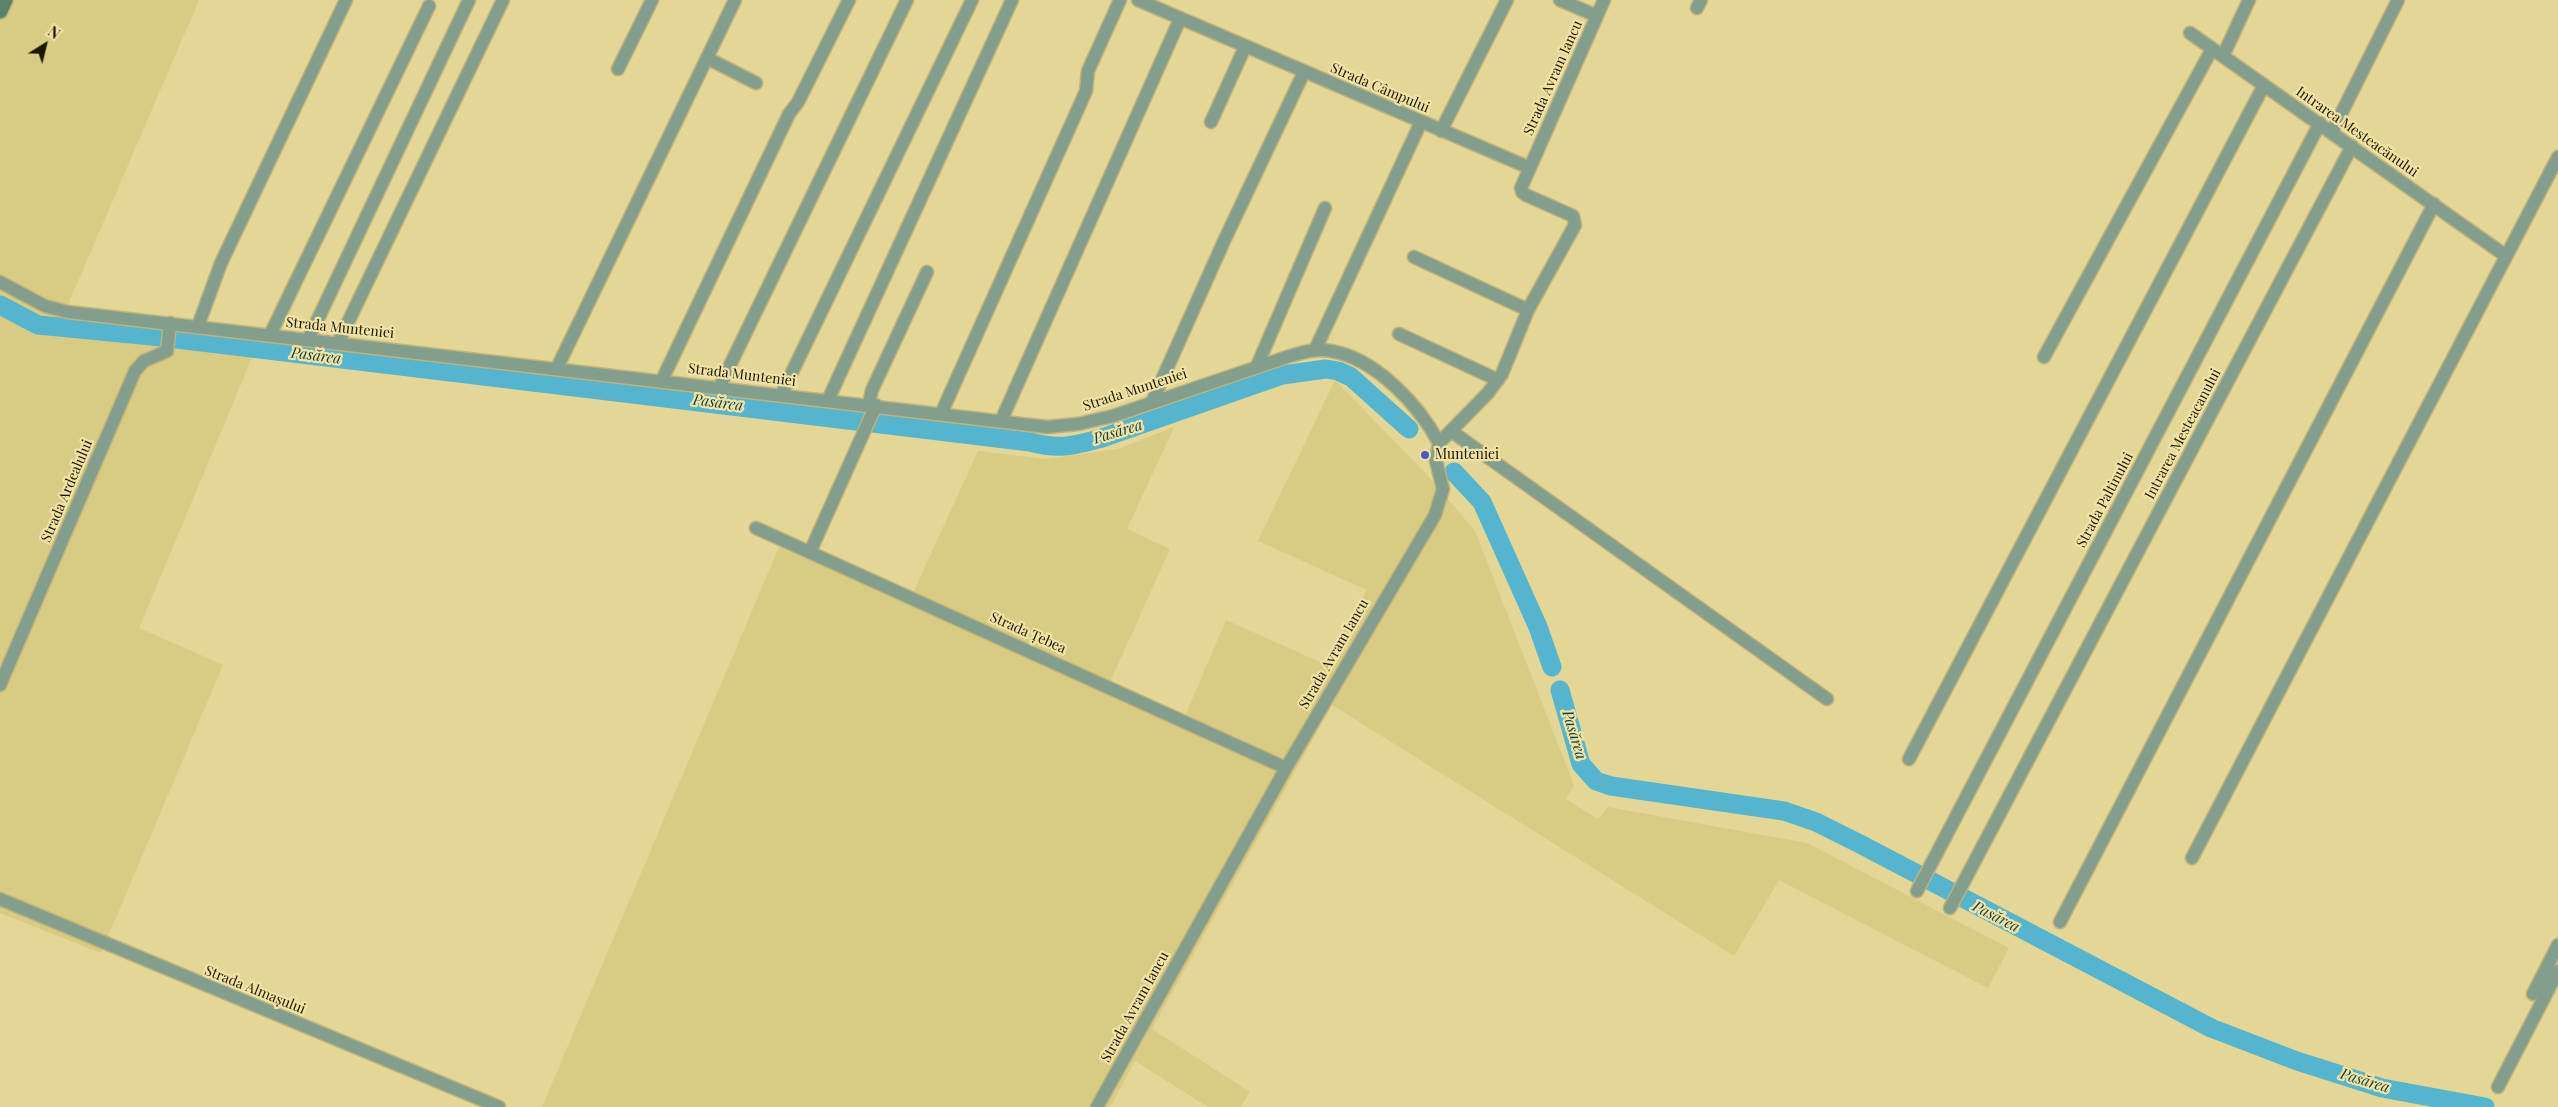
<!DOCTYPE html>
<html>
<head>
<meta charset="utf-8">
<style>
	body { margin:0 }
	#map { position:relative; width:2558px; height:1107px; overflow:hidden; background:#e3d696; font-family:"Playfair Display",serif }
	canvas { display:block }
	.north { position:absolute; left:20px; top:20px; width:50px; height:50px; -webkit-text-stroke:4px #f0e3a3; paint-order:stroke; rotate:36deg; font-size:14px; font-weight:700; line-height:20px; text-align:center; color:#1b1600 }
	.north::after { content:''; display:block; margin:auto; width:18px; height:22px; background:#1b1600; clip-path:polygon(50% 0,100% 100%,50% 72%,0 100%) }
</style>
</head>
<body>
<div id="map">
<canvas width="2558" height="1107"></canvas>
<div class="north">N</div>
</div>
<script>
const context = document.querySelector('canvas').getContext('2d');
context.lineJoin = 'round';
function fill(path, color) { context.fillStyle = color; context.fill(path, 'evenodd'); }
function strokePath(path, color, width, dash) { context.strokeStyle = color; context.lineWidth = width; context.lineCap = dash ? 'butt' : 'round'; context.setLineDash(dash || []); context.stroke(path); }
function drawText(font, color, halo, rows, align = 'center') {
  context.font = font + ' "Playfair Display",serif'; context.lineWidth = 4.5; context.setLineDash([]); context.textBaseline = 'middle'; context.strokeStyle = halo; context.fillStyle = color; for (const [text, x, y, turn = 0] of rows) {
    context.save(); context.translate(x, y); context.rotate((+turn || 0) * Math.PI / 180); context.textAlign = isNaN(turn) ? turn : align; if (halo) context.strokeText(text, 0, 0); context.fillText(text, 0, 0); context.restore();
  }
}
fill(new Path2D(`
	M0 0H199L61 321 123 325 259 341 139 628 223 665 101 953 0 913Z
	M1335 380 1427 475 1475 531 1574 785 1566 799 1598 819 1608 807 1807 843 2009 948 1988 988 1779 880 1734 956 1332 705 1152 1029 1250 1092 1240 1107H1208L1135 1061 1110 1107H542L779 547 908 604 978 451 1047 459 1118 449 1174 427 1127 529 1170 549 1110 682 1185 716 1226 620 1324 664 1367 590 1258 541Z`), '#d9cb83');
strokePath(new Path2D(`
	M0 305 38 325 152 336 1030 442C1060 450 1072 446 1102 438L1282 375 1326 369 1338 371 1351 377 1409 429
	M1454 472 1482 502 1538 627 1552 667
	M1560 690 1581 764 1596 781 1611 786 1784 811 1816 822 1860 844 2211 1028 2297 1061 2382 1088 2485 1107`), '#55b4ce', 19);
const street = new Path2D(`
	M1138 0 1530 168
	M1560 0 1597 16
	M1697 8 1701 0
	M2190 33 2506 256
	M2223 56 2249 0
	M707 58 756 83
	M618 69 652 0
	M1211 122 1245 47
	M1441 131 1507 0
	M2332 132 2398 0
	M1414 257 1528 310
	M0 282 45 306 68 312 1047 427 1078 424 1113 416 1290 356C1304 352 1317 348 1331 351 1375 358 1419 405 1439 443
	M198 326 221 263 346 0
	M1399 334 1498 380
	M270 335 429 6
	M308 340 469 0
	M338 343 503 0
	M1315 350 1421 122
	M2044 357 2212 49
	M1257 366 1325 208
	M557 368 735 0
	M662 380 789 114 798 102 849 0
	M719 388 907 0
	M781 395 972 0
	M828 400 1012 0
	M1152 402 1224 241 1304 72
	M869 404 872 390 927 272
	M941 414 1086 91 1088 71 1120 0
	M1001 421 1180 19
	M1451 431 1827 699
	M756 528 1286 768
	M810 552 876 405
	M0 685 135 371 144 361 167 351 170 323
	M1909 759 2264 85
	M2192 858 2558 157
	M1917 891 2320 123
	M0 899 499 1107
	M1950 908 2352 146
	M2060 922 2434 204
	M2533 994 2558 945
	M2498 1087 2558 971
	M1097 1107 1286 768 1435 515 1443 489 1436 461 1439 443 1488 393 1502 374 1528 310 1575 225 1573 216 1526 195 1522 192 1521 188 1604 0`);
const secondary = new Path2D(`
	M0 11 5 0`);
strokePath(street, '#bfb37b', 15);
strokePath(secondary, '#bfb37b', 18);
strokePath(street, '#849e8e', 12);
strokePath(secondary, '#5b836c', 15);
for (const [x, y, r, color] of [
	[1425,455,5,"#5352c9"]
]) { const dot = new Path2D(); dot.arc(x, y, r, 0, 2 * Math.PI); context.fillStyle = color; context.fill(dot); strokePath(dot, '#f0e3a3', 2); }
drawText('14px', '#1b1600', '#f0e3a3', [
	["Strada Avram Iancu",1553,78,-66],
	["Strada Câmpului",1380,88,23],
	["Intrarea Mesteacănului",2357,132,35],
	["Strada Munteniei",340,328,6],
	["Strada Munteniei",742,375,7],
	["Strada Munteniei",1135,390,-18],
	["Intrarea Mesteacanului",2183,434,-62],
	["Strada Ardealului",67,491,-67],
	["Strada Paltinului",2105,500,-62],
	["Strada Țebea",1028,633,24],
	["Strada Avram Iancu",1334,654,-60],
	["Strada Almașului",255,990,22],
	["Strada Avram Iancu",1135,1007,-61]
]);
drawText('14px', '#1b1600', '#f0e3a3', [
	["Munteniei",1435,455]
], 'left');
drawText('italic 15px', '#0e3b46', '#f0e3a3', [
	["Pasărea",316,356,7],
	["Pasărea",718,403,7],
	["Pasărea",1118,432,-17],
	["Pasărea",1574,735,73],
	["Pasărea",1996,917,27],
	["Pasărea",2365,1081,17]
]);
</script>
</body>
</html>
